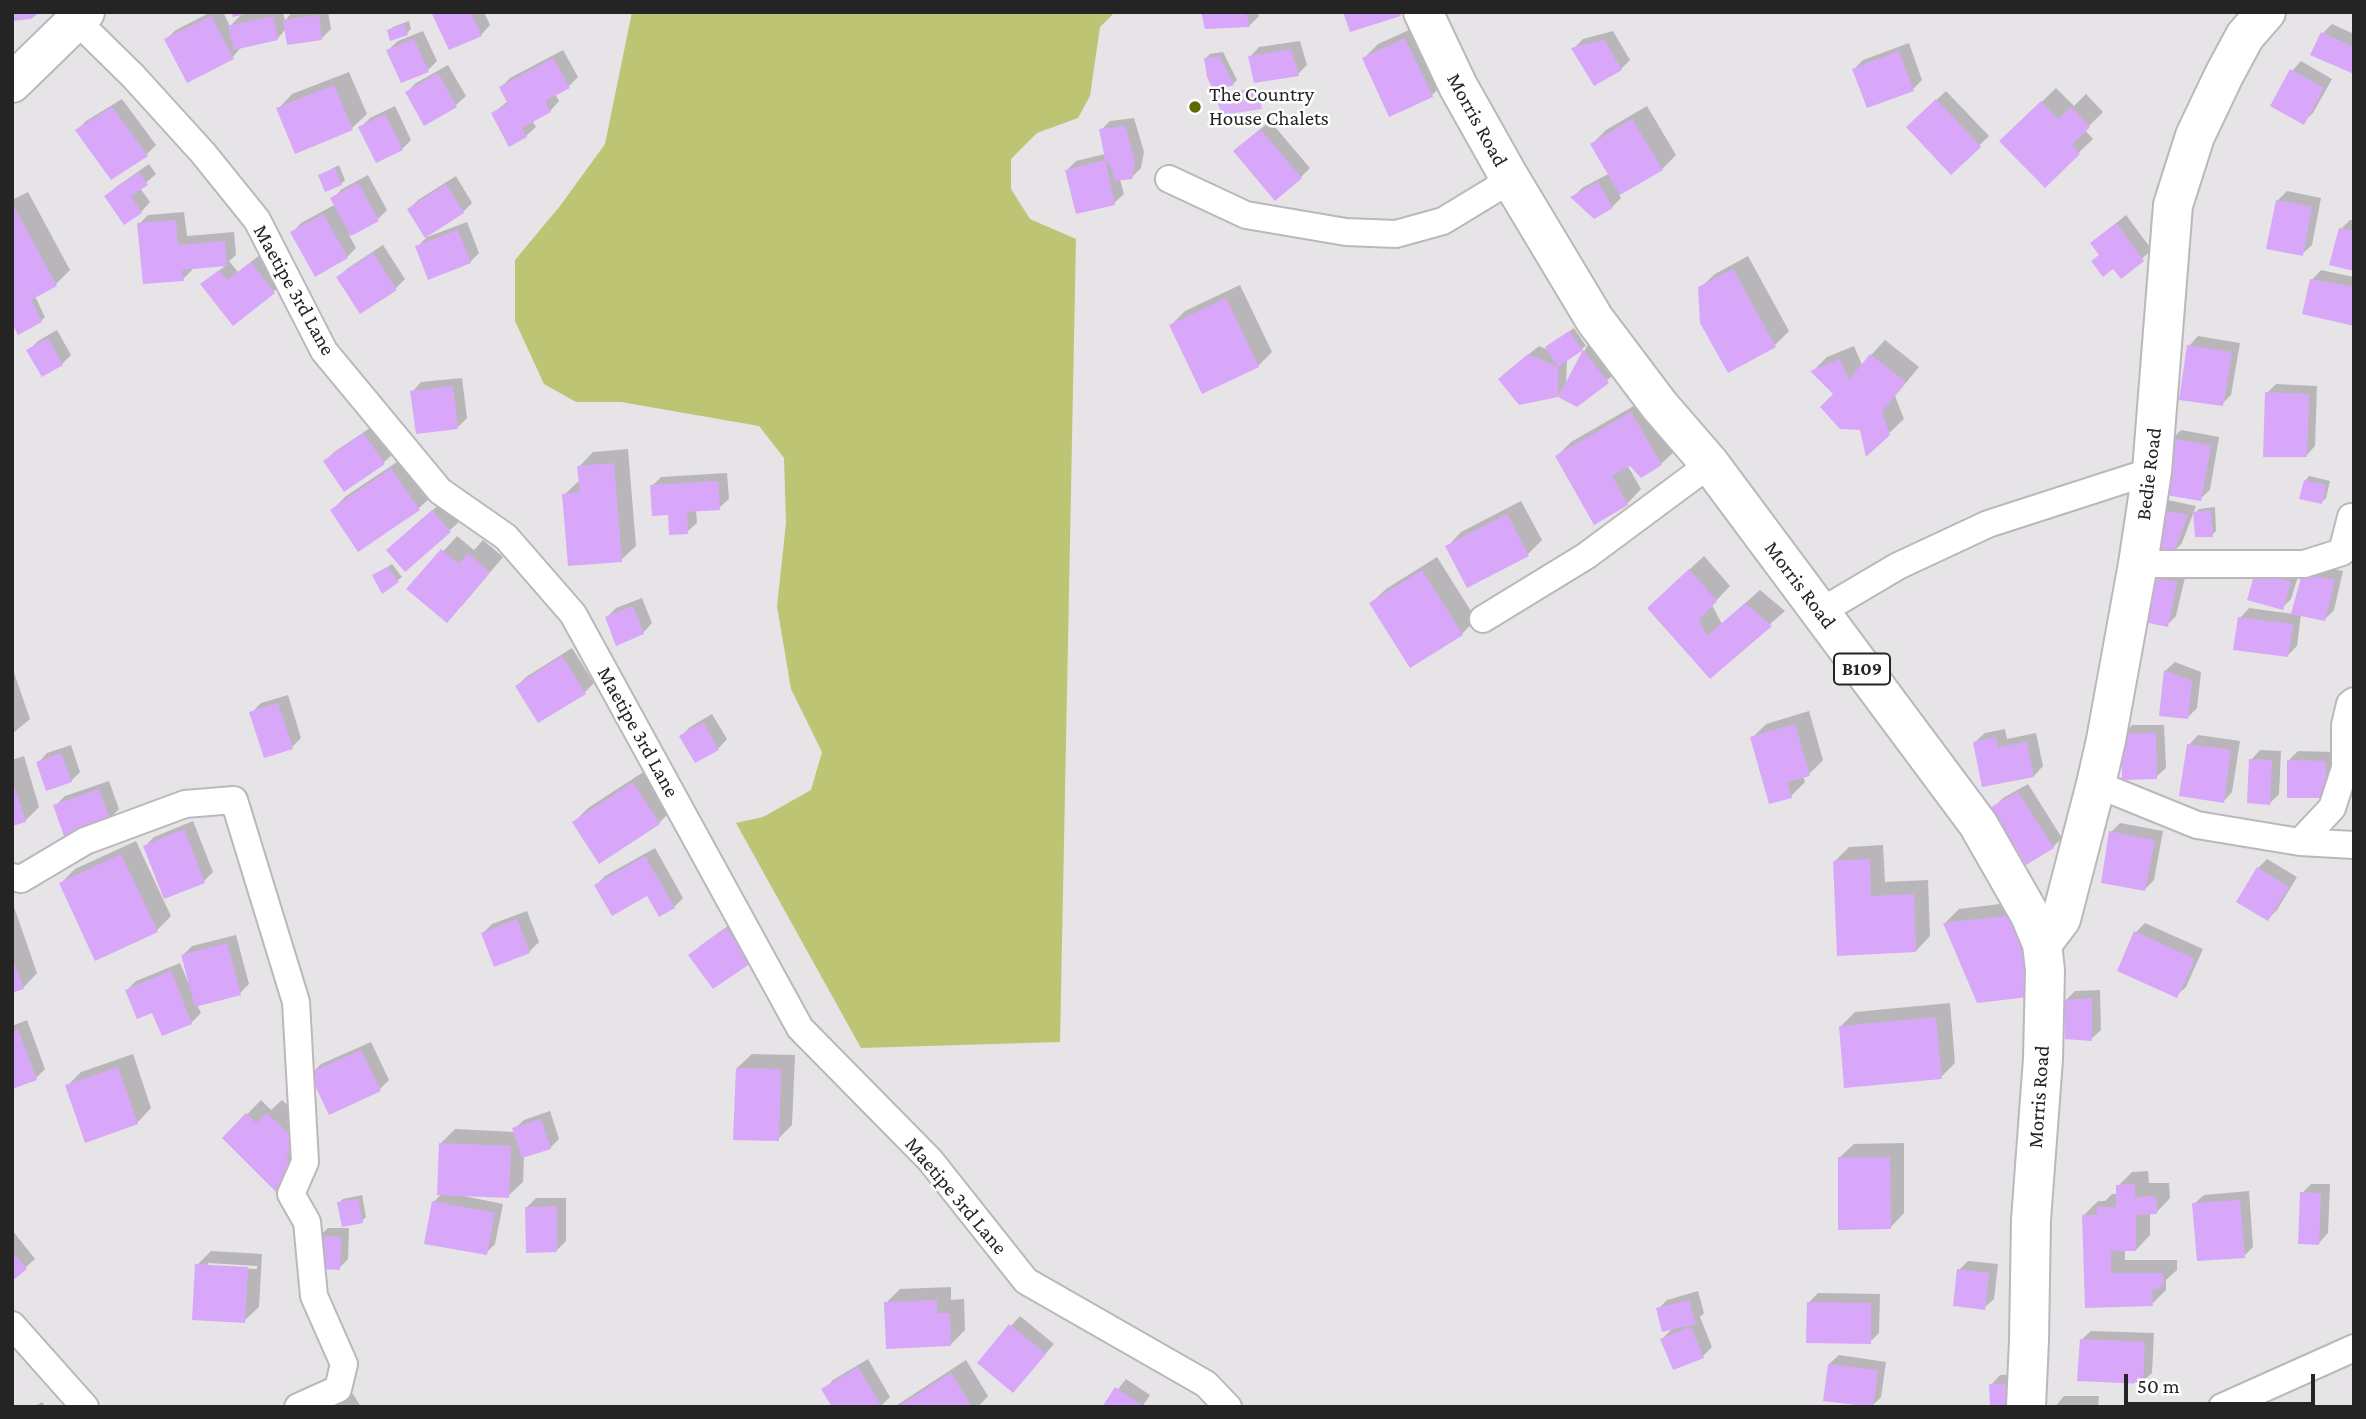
<!DOCTYPE html>
<html>
<head>
<meta charset="utf-8">
<style>
	body { margin:0 }
	#map { position:relative; width:2366px; height:1419px; overflow:hidden; background:#e6e4e7; font-family:"Crimson Pro",serif }
	canvas { display:block }
	.frame { position:absolute; inset:0; border:14px solid #252425; pointer-events:none }
	.scale { position:absolute; left:2124px; top:1374px; width:191px; height:32px; box-sizing:border-box; border:4px solid #252425; border-top:0; padding-left:9px; font-size:21px; line-height:24px; white-space:nowrap; color:#252425; -webkit-text-stroke:5px #fff; paint-order:stroke }
</style>
</head>
<body>
<div id="map">
<canvas width="2366" height="1419"></canvas>
<div class="frame"></div>
<div class="scale">50 m</div>
</div>
<script>
const context = document.querySelector('canvas').getContext('2d');
context.lineJoin = 'round';
function fill(path, color) { context.fillStyle = color; context.fill(path, 'evenodd'); }
function strokePath(path, color, width, dash) { context.strokeStyle = color; context.lineWidth = width; context.lineCap = dash ? 'butt' : 'round'; context.setLineDash(dash || []); context.stroke(path); }
function drawText(font, color, halo, rows, align = 'center') {
  context.font = font + ' "Crimson Pro",serif'; context.lineWidth = 5; context.setLineDash([]); context.textBaseline = 'middle'; context.strokeStyle = halo; context.fillStyle = color; for (const [text, x, y, turn = 0] of rows) {
    context.save(); context.translate(x, y); context.rotate((+turn || 0) * Math.PI / 180); context.textAlign = isNaN(turn) ? turn : align; if (halo) context.strokeText(text, 0, 0); context.fillText(text, 0, 0); context.restore();
  }
}
fill(new Path2D(`
	M632 12H1115L1100 27 1090 96 1078 118 1037 133 1011 159V189L1030 219 1076 239 1060 1042 861 1048 736 823 763 817 811 790 822 752 791 689 777 606 786 523 784 458 759 426 621 402H576L544 384 515 321V260L560 206 605 144Z`), '#bdc575');
fill(new Path2D(`
	M1258 87 1262 109 1222 115 1215 96Z`), '#dab2f4');
fill(new Path2D(`
	M211 12H223L230 26 243 13 233 12H283L285 21 292 12H328L331 29 321 39 286 29 278 38 241 47 233 57 166 39 176 30Z
	M433 12H484L490 25 481 35Z
	M1202 12H1257L1259 16 1250 25 1206 27Z
	M409 21 411 29 407 33 389 31 393 27Z
	M2332 24 2354 34V72L2323 33Z
	M1420 25 1446 81 1432 95 1364 58 1378 44Z
	M423 31 437 61 428 70 388 50 398 41Z
	M1613 31 1630 60 1621 69 1574 48 1583 39Z
	M1300 41 1307 65 1298 74 1250 57 1259 47Z
	M1909 43 1922 80 1913 89 1854 69 1863 60Z
	M563 50 578 77 569 86 555 94 559 101 550 111 532 120 536 127 526 136 510 145 493 113 508 101 501 87 510 78Z
	M1223 52 1237 80 1233 84 1205 59 1210 54Z
	M2301 61 2332 79 2313 113 2303 122 2292 71Z
	M448 65 466 96 456 105 425 123 407 92 416 83Z
	M349 72 367 114 352 128 296 151 278 109 292 94Z
	M2056 88 2074 106 2086 94 2103 112 2085 130 2093 139 2045 185 2002 141Z
	M1946 91 1989 136 1951 173 1917 118Z
	M122 99 156 145 147 154 111 178 77 130 86 121Z
	M395 106 411 140 402 149 361 127 370 118Z
	M1647 106 1676 155 1662 169 1619 194 1621 198 1612 207 1573 197 1582 188 1610 173 1592 144 1606 130Z
	M1134 118 1144 152 1141 168 1132 177 1120 179 1124 194 1114 203 1067 170 1076 161 1105 154 1101 130 1110 121Z
	M1270 121 1310 168 1301 177 1245 142Z
	M149 164 156 174 140 188 150 202 141 212 106 196 116 187Z
	M339 165 345 180 341 184 320 175Z
	M368 175 387 210 378 219 349 235 356 248 347 257 292 233 301 223 336 204 332 199 342 189Z
	M456 176 472 203 463 212 409 209 418 200Z
	M2287 191 2321 198 2312 245 2302 254 2277 201Z
	M28 192 70 270 56 284 35 296 45 317 41 321 12 319V200Z
	M184 212 187 236 234 232 236 255 229 261 238 272 261 254 284 283 234 324 202 285 227 264 192 267V270L183 279 139 224 148 215Z
	M2126 215 2152 250 2121 276 2092 243Z
	M2350 220H2354V269L2341 229Z
	M467 222 479 253 470 262 417 247 427 237Z
	M383 245 405 279 396 288 361 311 338 277 348 268Z
	M1748 256 1789 331 1775 345 1700 288 1715 274Z
	M2321 270 2354 277V324L2312 280Z
	M1240 285 1272 352 1258 366 1171 325 1185 311Z
	M1574 328 1586 346 1567 359 1566 385 1587 346 1593 342 1617 372 1577 405 1509 370 1539 346 1546 349Z
	M57 330 71 355 62 364 29 350 38 341Z
	M2198 336 2240 343 2231 395 2222 404 2189 346Z
	M1885 340 1919 367 1895 396 1904 419 1867 454 1861 428 1836 394 1813 371 1827 357 1854 346 1862 365Z
	M462 378 467 418 458 427 412 392 421 382Z
	M2276 384 2317 386 2315 446 2306 456 2267 393Z
	M1646 399 1676 450 1661 464 1625 461 1641 489 1627 504 1557 456 1571 442Z
	M373 426 393 454 383 463 325 461 334 452Z
	M2181 430 2219 437 2210 490 2200 499 2172 439Z
	M628 449 636 546 621 560 564 495 580 480 579 467 593 452Z
	M406 456 433 495 418 509 332 510 346 496Z
	M727 473 729 499 719 508 696 510 697 523 687 532 670 513 652 486 661 477Z
	M2309 476 2330 481 2326 498 2322 502 2305 481Z
	M2168 500 2196 506 2182 543 2173 552 2159 510Z
	M1521 501 1542 540 1528 554 1447 547 1461 532Z
	M442 502 459 522 405 570 397 541Z
	M2215 507 2216 531 2212 535 2195 513 2199 509Z
	M457 536 474 550 483 540 503 557 461 607 409 589Z
	M1704 556 1730 586 1712 605 1722 624 1760 590 1785 611 1710 676 1663 594Z
	M1437 557 1476 619 1462 634 1371 603 1386 589Z
	M392 564 402 577 383 592 374 576Z
	M2313 565 2343 571 2334 610 2325 619 2301 614 2297 646 2288 655 2240 618 2249 608 2293 614Z
	M2165 569 2186 573 2176 616 2167 625 2155 578Z
	M2256 573H2299L2291 599 2282 608Z
	M642 598 652 623 643 633 607 617 616 608Z
	M572 648 594 683 585 692 539 721 517 686 526 677Z
	M2175 662 2201 672 2197 708 2188 717 2165 671Z
	M12 667 30 719 12 734Z
	M288 695 301 738 292 747 251 713 261 703Z
	M1809 711 1823 760 1809 774 1803 776 1805 782 1791 796 1752 738 1766 724Z
	M712 714 727 739 718 749 681 736 690 727Z
	M2132 725H2164L2166 768 2156 777 2123 735Z
	M2005 729 2007 739 2036 733 2043 766 2034 776 1975 742 1985 733Z
	M2198 735 2240 741 2232 792 2223 802 2189 745Z
	M71 745 80 772 71 781 38 763 47 753Z
	M2260 750 2281 751 2279 794 2270 803 2251 760Z
	M2298 751 2335 752 2334 787 2325 797 2289 760Z
	M24 756 39 807 25 821 12 825V760Z
	M648 769 673 809 659 823 574 822 588 808Z
	M109 781 119 809 109 819 55 806 65 796Z
	M2028 784 2062 838 2053 847 1994 807 2003 798Z
	M193 821 213 872 204 881 162 897 171 916 157 930 61 883 75 869 136 841 162 897 165 896 145 846 154 837Z
	M2120 823 2163 831 2154 880 2145 889 2111 832Z
	M1883 845 1885 882 1928 880 1930 936 1916 951 1835 861 1849 847Z
	M655 848 683 898 674 907 648 894 596 885 605 876Z
	M2267 859 2297 877 2277 910 2268 919 2258 868Z
	M2033 900 2042 981 1945 923 1959 909Z
	M14 907 37 973 23 988 12 991V908Z
	M527 911 539 942 529 952 483 933 492 924Z
	M736 920 750 962 691 955 700 946Z
	M2145 923 2203 949 2186 987 2176 996 2136 932Z
	M236 935 249 984 240 993 197 1005 201 1013 192 1022 163 1034 153 1010 127 990 136 981 180 963 188 982 190 981 183 955 192 946Z
	M2100 990 2101 1030 2091 1039 2066 1000 2075 991Z
	M1950 1003 1955 1063 1941 1077 1840 1027 1855 1012Z
	M27 1020 45 1069 36 1078 12 1087V1026Z
	M371 1042 389 1080 380 1089 311 1074 321 1064Z
	M133 1054 151 1108 137 1123 67 1086 81 1072Z
	M752 1054 795 1055 792 1125 778 1139 737 1068Z
	M261 1100 271 1110 282 1100 312 1129V1155L277 1190 224 1138Z
	M550 1111 559 1139 550 1148 524 1156 523 1182 508 1196 464 1194V1196L503 1204 495 1244 486 1253 434 1202 442 1193 441 1143 455 1129 515 1132 514 1129 524 1120Z
	M1904 1143V1213L1890 1228 1839 1158 1854 1144Z
	M2148 1171 2149 1183H2169L2170 1198 2156 1213H2150V1235L2136 1250H2125V1260H2177V1270L2166 1280V1290L2152 1304 2087 1307 2083 1216 2098 1201H2105L2112 1194H2118V1186L2132 1172Z
	M2311 1184H2330L2328 1233 2319 1243 2302 1193Z
	M2249 1191 2253 1247 2244 1256 2194 1204 2204 1195Z
	M362 1195 366 1217 362 1221 339 1203 343 1199Z
	M536 1198H566V1241L557 1250 527 1207Z
	M328 1228H349L348 1259 339 1268 318 1237Z
	M12 1230 35 1259 12 1279Z
	M211 1251 262 1254 259 1307 244 1321 197 1265ZM208 1263 257 1266V1269L208 1267Z
	M1968 1261 1998 1264 1994 1299 1984 1308 1959 1270Z
	M951 1287V1300L964 1299 965 1330 950 1345 886 1303 900 1289Z
	M1698 1291 1704 1313 1700 1317 1712 1347 1703 1356 1662 1339 1673 1328 1658 1309 1667 1300Z
	M1818 1293 1880 1294 1879 1333 1870 1342 1809 1302Z
	M1020 1316 1054 1344 1022 1381 1011 1326Z
	M2091 1331 2154 1333 2152 1373 2142 1382 2081 1340Z
	M1839 1355 1886 1362 1881 1397 1872 1406 1829 1364Z
	M868 1359 890 1397 880 1407 824 1390 833 1380Z
	M966 1360 988 1396 978 1407H894Z
	M2028 1374 2025 1407 1991 1385 2000 1375Z
	M1126 1379 1150 1395 1142 1407H1104Z
	M353 1394 361 1407H330Z
	M2064 1396H2099L2098 1407H2055Z
	M42 1402 46 1407H34Z`), '#0003');
fill(new Path2D(`
	M12 12H40L31 19 12 21Z
	M231 12H250V13L233 17Z
	M431 12H470L482 36 449 50Z
	M1201 12H1242L1247 16 1250 27 1205 29Z
	M1343 12H1399L1401 16 1350 32Z
	M319 15 322 40 287 45 283 20Z
	M211 16 234 59 187 83 164 39Z
	M273 16 278 40 234 50 228 26Z
	M405 24 408 35 390 41 387 30Z
	M2321 32 2354 47V74L2310 55Z
	M1405 38 1433 97 1389 117 1362 58Z
	M414 39 429 72 401 83 386 50Z
	M1604 40 1622 70 1594 86 1571 48Z
	M1291 49 1299 76 1254 83 1248 56Z
	M1899 51 1914 91 1867 108 1852 69Z
	M1219 56 1234 85 1214 91 1207 77 1204 58Z
	M553 58 570 88 545 101 551 112 522 128 527 137 509 147 491 113 508 104 499 87Z
	M2290 69 2324 88 2304 125 2270 106Z
	M438 73 457 107 424 126 405 92Z
	M334 85 353 130 295 154 276 108Z
	M1936 99 1981 147 1951 175 1906 127Z
	M2041 101 2058 119 2071 107 2090 127 2072 145 2080 154 2045 188 1999 141Z
	M112 107 148 156 111 180 75 130Z
	M385 114 403 150 376 163 358 127Z
	M1632 119 1663 170 1620 195 1590 144Z
	M1125 126 1135 162 1132 179 1115 181 1111 167 1105 159 1099 129Z
	M1260 129 1302 178 1275 201 1233 151Z
	M1105 160 1115 205 1076 214 1065 170Z
	M335 168 342 185 325 192 318 175Z
	M139 172 148 185 131 196 142 213 124 225 104 196Z
	M1598 182 1613 208 1594 219 1570 197Z
	M358 183 379 221 351 236 330 198Z
	M446 184 464 213 425 238 407 209Z
	M2276 200 2312 207 2303 256 2266 249Z
	M12 203 57 286 31 300 42 322 18 335 12 323Z
	M323 214 348 258 315 277 290 232Z
	M176 220 178 245 225 241 227 266 182 270 184 281 143 284 137 223Z
	M2116 223 2144 261 2121 279 2113 269 2103 277 2091 261 2099 255 2090 243Z
	M2339 228 2354 231V271L2329 265Z
	M458 230 471 263 428 280 415 246Z
	M373 253 397 290 360 314 336 277Z
	M251 262 275 293 233 326 200 284 219 270 227 280Z
	M1733 269 1776 347 1728 373 1700 323 1698 287Z
	M2310 279 2354 287V326L2302 314Z
	M1226 298 1259 367 1202 394 1169 325Z
	M1569 331 1583 350 1558 367 1545 347Z
	M48 338 63 365 42 377 26 350Z
	M2187 345 2232 352 2223 406 2179 400Z
	M1583 350 1609 383 1577 407 1558 397Z
	M1528 354 1558 367V397L1519 405 1498 379Z
	M1870 354 1906 382 1882 412 1890 435 1866 457 1860 430 1840 429 1820 407 1833 394 1810 371 1840 359 1849 380Z
	M453 386 458 429 416 434 410 391Z
	M2265 392 2309 394 2307 457H2263Z
	M1631 412 1662 465 1641 478 1630 466 1612 476 1628 505 1594 525 1555 456Z
	M363 433 385 464 344 492 323 461Z
	M2171 438 2211 446 2201 501 2160 494Z
	M614 463 622 562 568 566 562 494 580 492 577 466Z
	M391 468 420 510 358 552 330 510Z
	M2304 480 2326 485 2322 504 2299 499Z
	M718 481 720 510 687 512 688 534 669 535 668 515 652 516 650 485Z
	M2157 509 2188 515 2173 554 2152 548Z
	M432 510 451 532 405 572 386 550Z
	M2211 510 2213 537H2195L2193 512Z
	M1507 514 1529 556 1467 588 1445 546Z
	M441 549 459 564 468 553 490 572 447 623 406 589Z
	M387 567 399 582 382 594 372 575Z
	M1689 569 1717 601 1699 620 1707 636 1745 603 1772 626 1710 679 1647 608Z
	M1422 570 1463 635 1410 668 1369 603Z
	M2255 572 2291 582 2283 610 2247 600Z
	M2302 574 2335 580 2325 621 2291 614Z
	M2154 577 2177 582 2168 627 2144 622Z
	M633 606 644 634 616 646 605 617Z
	M2238 617 2293 624 2288 657 2233 650Z
	M562 656 586 694 538 723 515 686Z
	M2164 670 2192 681 2188 719 2159 716Z
	M278 703 293 749 264 758 249 712Z
	M703 722 719 750 695 763 679 736Z
	M1795 724 1810 776 1787 782 1792 798 1769 804 1750 737Z
	M2156 733 2157 779 2122 780 2121 734Z
	M1996 737 1998 747 2027 742 2034 777 1982 787 1973 742Z
	M2187 744 2231 750 2224 803 2179 796Z
	M61 753 72 782 46 791 36 762Z
	M2249 759 2272 760 2270 805 2247 803Z
	M2287 760 2326 761V798H2287Z
	M12 779 26 822 12 826Z
	M633 782 660 824 599 864 572 822Z
	M99 789 110 820 64 836 53 805Z
	M2018 792 2054 848 2026 865 1991 807Z
	M184 829 205 883 164 899 143 846Z
	M2109 831 2155 840 2145 891 2101 883Z
	M121 854 158 932 95 961 59 883Z
	M645 856 675 908 659 917 647 896 612 916 594 885Z
	M1870 859 1871 896 1914 894 1916 952 1837 956 1833 861Z
	M2257 867 2289 887 2268 921 2236 902Z
	M2019 914 2029 997 1977 1003 1943 923Z
	M517 919 530 953 494 967 481 933Z
	M726 928 751 963 713 989 688 955Z
	M2134 931 2195 959 2177 998 2117 971Z
	M227 943 241 995 195 1007 181 955Z
	M12 957 24 989 12 993Z
	M171 971 192 1024 162 1036 152 1013 137 1019 125 990Z
	M2092 998V1041L2065 1039 2064 1000Z
	M1936 1017 1942 1079 1844 1088 1839 1026Z
	M18 1029 37 1080 12 1089V1031Z
	M361 1050 381 1091 329 1115 309 1073Z
	M118 1067 138 1124 85 1143 65 1085Z
	M736 1068 781 1069 779 1141 733 1140Z
	M246 1113 256 1123 267 1113 299 1144 286 1157 299 1170 277 1193 222 1138Z
	M541 1119 551 1149 522 1158 512 1128Z
	M439 1143 511 1146 509 1198 437 1195Z
	M1838 1157H1890L1891 1229 1838 1230Z
	M2135 1184V1197L2156 1196 2157 1214 2136 1215V1251H2111V1273H2163V1286L2152 1290 2153 1306 2085 1308 2082 1215H2097L2096 1207H2116V1185Z
	M2300 1192 2321 1193 2319 1245 2298 1244Z
	M358 1199 363 1223 342 1227 337 1202Z
	M2240 1200 2245 1258 2197 1261 2192 1203Z
	M432 1201 495 1213 487 1255 424 1244Z
	M557 1206V1252L526 1253 525 1207Z
	M317 1236 341 1237 340 1270 316 1269Z
	M12 1251 27 1269 12 1281Z
	M195 1264 248 1267 245 1323 192 1320Z
	M1957 1269 1989 1273 1985 1310 1953 1306Z
	M937 1300V1313H950L951 1346 886 1349 884 1302Z
	M1689 1300 1696 1324 1662 1332 1656 1308Z
	M1807 1302 1871 1303V1344L1806 1343Z
	M1009 1324 1046 1354 1013 1393 977 1363Z
	M1691 1327 1704 1358 1673 1370 1660 1339Z
	M2080 1339 2145 1342 2143 1384 2077 1381Z
	M1828 1364 1878 1370 1873 1407 1823 1401Z
	M858 1367 882 1407H832L821 1389Z
	M951 1373 972 1407H897Z
	M2019 1383 2017 1407H1990L1989 1384Z
	M1115 1387 1142 1405 1141 1407H1102Z`), '#d9a7f9');
const street = new Path2D(`
	M77 21 133 76 203 153 257 220 324 351 440 491 506 537 573 614 800 1028 930 1160 1026 1281 1206 1384 1228 1407
	M1169 179 1246 215 1346 232 1396 234 1443 221 1494 190 1508 175
	M2138 564H2304L2342 552 2351 517
	M1820 612 1898 566 1988 524 2152 471
	M1483 619 1586 556 1710 464
	M2096 784 2197 825 2300 842 2354 845
	M2300 842 2332 808 2345 768V725L2350 704 2354 701
	M12 877 21 879 85 841 185 804 234 800 296 1002 305 1162 291 1194 307 1222 314 1296 344 1364 338 1389 298 1407
	M12 1325 85 1407
	M2222 1407 2354 1348`);
const secondary = new Path2D(`
	M12 83 85 12
	M2042 944 2061 919 2096 784 2106 740 2138 564 2152 471 2173 205 2195 136 2224 75 2245 36 2266 12`);
const primary = new Path2D(`
	M1423 12 1458 86 1508 175 1595 320 1659 405 1710 464 1978 824 2030 915 2042 944 2045 970 2043 1059 2031 1220 2029 1340 2026 1407`);
strokePath(street, '#bab8bb', 30);
strokePath(secondary, '#bab8bb', 42);
strokePath(primary, '#bab8bb', 42);
strokePath(street, '#fff', 26);
strokePath(secondary, '#fff', 38);
strokePath(primary, '#fff', 38);
for (const [x, y, r, color] of [
	[1195,107,7,"#606705"]
]) { const dot = new Path2D(); dot.arc(x, y, r, 0, 2 * Math.PI); context.fillStyle = color; context.fill(dot); strokePath(dot, '#fff', 2.5); }
for (const [x, y, w] of [
	[1862,669,56]
]) { const box = new Path2D(); box.roundRect(x - w / 2, y - 15.5, w, 31, 5); context.fillStyle = '#fff'; context.fill(box); strokePath(box, '#252425', 2); }
drawText('bold 19px', '#252425', null, [
	["B109",1862,669]
]);
drawText('21px', '#252425', '#fff', [
	["The Country",1209,95],
	["House Chalets",1209,119]
], 'left');
drawText('21px', '#252425', '#fff', [
	["Morris Road",1477,120,61],
	["Maetipe 3rd Lane",294,290,61],
	["Bedie Road",2149,474,-83],
	["Morris Road",1800,585,53],
	["Maetipe 3rd Lane",638,732,61],
	["Morris Road",2039,1097,-86],
	["Maetipe 3rd Lane",956,1196,50]
]);
</script>
</body>
</html>
